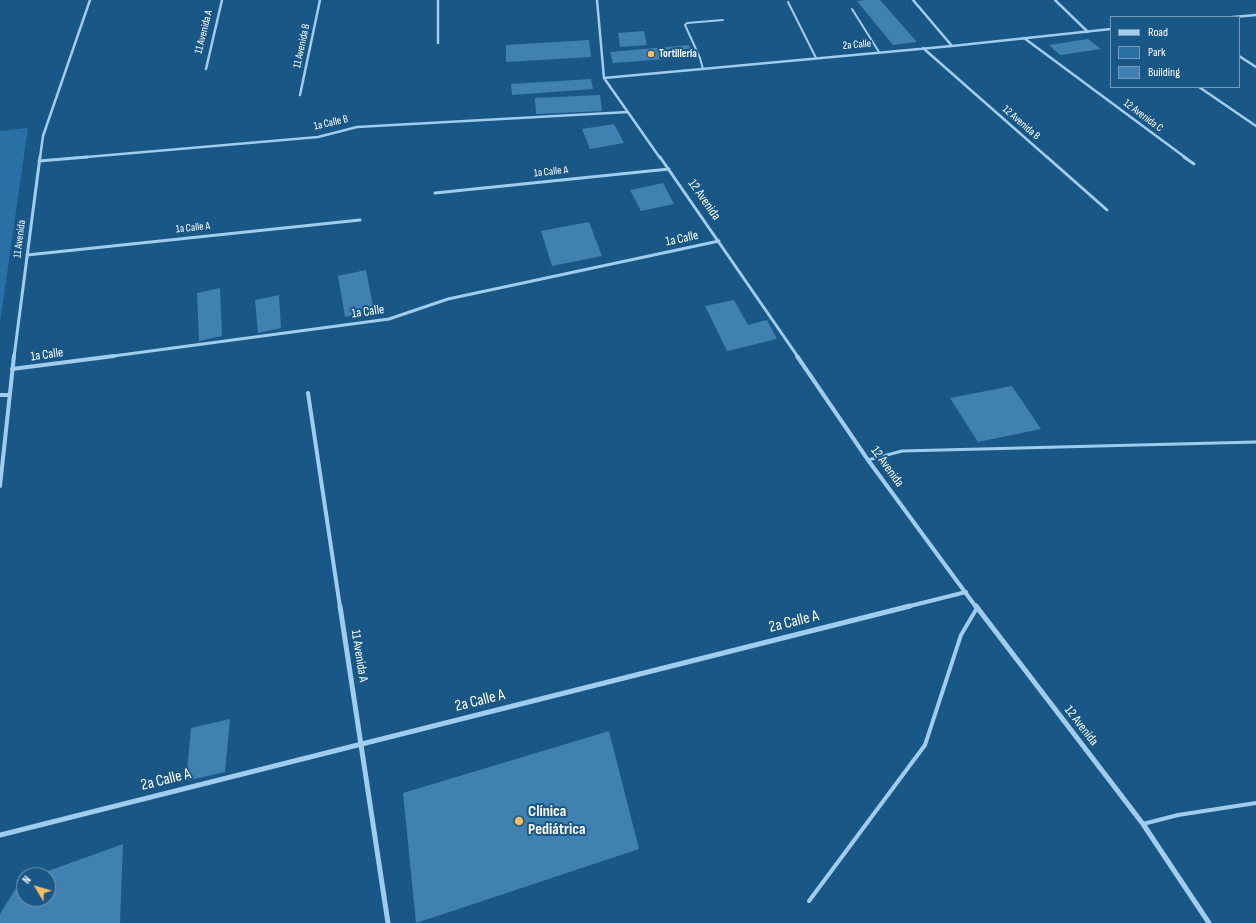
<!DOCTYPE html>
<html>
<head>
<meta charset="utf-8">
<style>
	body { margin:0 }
	#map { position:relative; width:1256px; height:923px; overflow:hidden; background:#195787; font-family:"Sofia Sans Condensed",sans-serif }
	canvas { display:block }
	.legend { position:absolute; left:1110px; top:16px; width:130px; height:72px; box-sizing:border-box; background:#195787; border:1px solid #759ab7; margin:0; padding:5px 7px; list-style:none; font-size:12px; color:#fff }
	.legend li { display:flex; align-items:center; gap:8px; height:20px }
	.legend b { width:20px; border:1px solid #759ab7 }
	.north { position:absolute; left:16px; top:867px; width:40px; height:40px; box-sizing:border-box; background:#195787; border:1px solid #759ab7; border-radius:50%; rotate:308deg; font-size:11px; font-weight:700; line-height:16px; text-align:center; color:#fff }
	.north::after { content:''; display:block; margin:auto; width:14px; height:18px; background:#ffbb5c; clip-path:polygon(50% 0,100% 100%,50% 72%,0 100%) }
</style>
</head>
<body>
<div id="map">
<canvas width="1256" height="923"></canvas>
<ul class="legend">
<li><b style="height:5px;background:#a0cded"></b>Road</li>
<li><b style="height:11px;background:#2970a5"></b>Park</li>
<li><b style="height:11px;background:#4181b1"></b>Building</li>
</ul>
<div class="north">N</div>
</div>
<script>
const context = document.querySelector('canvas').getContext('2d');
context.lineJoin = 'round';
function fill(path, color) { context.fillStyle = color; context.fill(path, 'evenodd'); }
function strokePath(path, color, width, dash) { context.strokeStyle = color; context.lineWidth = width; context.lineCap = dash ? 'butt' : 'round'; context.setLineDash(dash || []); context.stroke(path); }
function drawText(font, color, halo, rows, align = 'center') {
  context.font = font + ' "Sofia Sans Condensed",sans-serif'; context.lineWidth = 4; context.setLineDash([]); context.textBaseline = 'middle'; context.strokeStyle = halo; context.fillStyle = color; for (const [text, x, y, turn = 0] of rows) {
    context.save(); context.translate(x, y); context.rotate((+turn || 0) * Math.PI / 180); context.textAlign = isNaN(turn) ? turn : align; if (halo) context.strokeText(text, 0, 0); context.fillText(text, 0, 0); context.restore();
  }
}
fill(new Path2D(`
	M28 128 0 323V131Z`), '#2970a5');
fill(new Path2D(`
	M865 0H880L917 42 893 45 857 1Z
	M644 31 647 45 620 47 618 33Z
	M1088 39 1101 49 1060 55 1049 45Z
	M589 40 591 57 506 62V45Z
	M689 45 693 57 613 63 610 52Z
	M591 79 593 89 512 95 511 84Z
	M600 95 602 111 536 114 535 98Z
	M614 124 624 143 590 149 582 129Z
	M663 183 674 204 641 211 630 190Z
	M589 222 602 256 552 266 541 231Z
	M366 270 374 311 345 317 338 276Z
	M220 288 222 336 199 341 197 293Z
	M279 295 281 328 258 333 255 300Z
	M734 300 748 325 767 320 777 339 727 351 705 306Z
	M1012 386 1041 429 978 442 950 398Z
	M230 719 225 772 186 781 191 728Z
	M609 731 639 849 416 923 403 793Z
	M123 844 120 923H0V914L21 880 24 879V899H48V875H37Z`), '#4181b1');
strokePath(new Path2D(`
	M788 2 816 58
	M852 9 879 52
	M703 69 700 58 685 25 687 23 723 20`), '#a0cded', 2);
strokePath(new Path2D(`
	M868 460 902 451 1256 442`), '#a0cded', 3);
strokePath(new Path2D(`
	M1143 824 1178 815 1256 803
	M809 901 925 745 961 635 977 608`), '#a0cded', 4);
strokePath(new Path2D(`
	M438 0V43
	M597 0 604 78 660 158
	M913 0 952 46
	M1055 0 1088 32
	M1233 17 1256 15
	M1024 38 1186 158
	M923 48 1048 158
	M1239 56 1256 67
	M206 69 222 0
	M604 78 952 46 1111 29
	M1199 87 1256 126
	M300 95 320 0
	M40 158 43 136 90 0
	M75 158 318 137 357 127 628 112`), '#a0cded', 2.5);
strokePath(new Path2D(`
	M660 157 798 357
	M1047 157 1107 210
	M1184 157 1194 164
	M39 161 87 157
	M435 193 669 169
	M27 255 360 220
	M14 357 40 157
	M106 357 389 319 448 299 719 241`), '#a0cded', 3);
strokePath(new Path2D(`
	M797 356 868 460 976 607
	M12 369 114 356
	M308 393 340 607
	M0 395H9
	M0 486 14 356
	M906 607 966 592`), '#a0cded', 4);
strokePath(new Path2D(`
	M340 606 388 923
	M976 606 1143 824 1209 923
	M0 835 910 606`), '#a0cded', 5);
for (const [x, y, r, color] of [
	[651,54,4,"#ffbb5c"],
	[519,821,5,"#ffbb5c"]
]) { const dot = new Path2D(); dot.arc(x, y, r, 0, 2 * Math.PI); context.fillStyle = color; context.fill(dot); strokePath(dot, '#195787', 1.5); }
drawText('11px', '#fff', '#195787', [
	["11 Avenida A",204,32,-76],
	["2a Calle",857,45,-5],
	["11 Avenida B",302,46,-78],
	["12 Avenida C",1143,116,37],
	["1a Calle B",331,123,-13],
	["12 Avenida B",1021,123,41],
	["1a Calle A",551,172,-6],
	["1a Calle A",193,228,-6],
	["11 Avenida",20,239,-83]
]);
drawText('bold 11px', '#fff', '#195787', [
	["Tortillería",659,54]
], 'left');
drawText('13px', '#fff', '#195787', [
	["12 Avenida",704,200,55],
	["1a Calle",682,239,-12],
	["1a Calle",368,312,-8],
	["1a Calle",47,355,-8],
	["12 Avenida",887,467,54],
	["11 Avenida A",359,656,81],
	["12 Avenida",1081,726,52]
]);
drawText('16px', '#fff', '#195787', [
	["2a Calle A",794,622,-14],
	["2a Calle A",480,701,-14],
	["2a Calle A",166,780,-14]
]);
drawText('bold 16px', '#fff', '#195787', [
	["Clínica",528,812],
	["Pediátrica",528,830]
], 'left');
</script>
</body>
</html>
